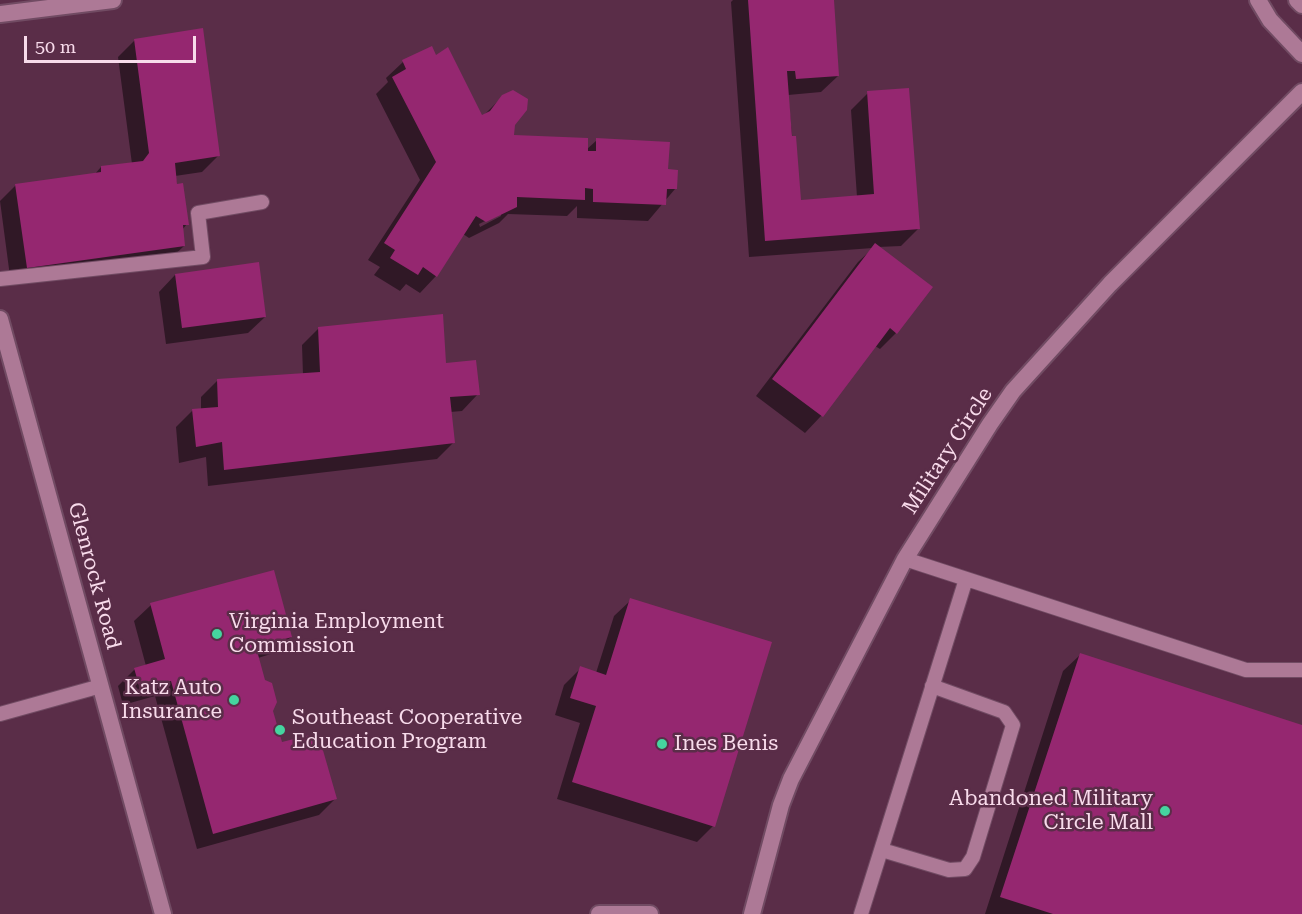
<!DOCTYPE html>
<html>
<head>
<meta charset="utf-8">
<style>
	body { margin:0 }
	#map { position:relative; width:1302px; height:914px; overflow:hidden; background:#5a2d48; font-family:"Roboto Serif",serif }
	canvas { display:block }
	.scale { position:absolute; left:24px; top:36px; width:172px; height:27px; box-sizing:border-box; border:3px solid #f8dbeb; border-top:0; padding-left:8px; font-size:18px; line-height:21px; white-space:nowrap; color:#f8dbeb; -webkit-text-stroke:4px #5a2d48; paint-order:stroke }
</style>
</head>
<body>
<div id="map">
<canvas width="1302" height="914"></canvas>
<div class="scale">50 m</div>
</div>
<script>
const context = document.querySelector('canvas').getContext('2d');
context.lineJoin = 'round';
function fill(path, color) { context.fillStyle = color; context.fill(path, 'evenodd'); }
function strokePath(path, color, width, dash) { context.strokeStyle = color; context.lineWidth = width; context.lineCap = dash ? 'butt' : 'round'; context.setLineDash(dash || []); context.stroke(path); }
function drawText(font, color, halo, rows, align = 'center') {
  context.font = font + ' "Roboto Serif",serif'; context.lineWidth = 5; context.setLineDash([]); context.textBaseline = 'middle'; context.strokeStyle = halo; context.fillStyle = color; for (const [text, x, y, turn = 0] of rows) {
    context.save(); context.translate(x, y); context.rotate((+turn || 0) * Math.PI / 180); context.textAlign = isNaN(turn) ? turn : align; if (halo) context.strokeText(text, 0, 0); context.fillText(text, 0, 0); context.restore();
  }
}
fill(new Path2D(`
	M733 0H832L838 76 821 92 788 95 799 202 857 197 851 110 868 93 918 229 901 246 878 247 896 333 880 349 875 346 821 416 805 433 756 396 858 262 873 248 749 257 731 2Z
	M135 40 218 156 202 172 175 176 187 224 182 230 184 246 167 262 11 284 0 201 16 185 94 175 101 167 132 164 118 57Z
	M435 57 482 117 503 96 513 125 512 136 586 150 597 140 666 171 675 189 648 221 577 218V206L567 216 508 214 499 223 469 238 463 234 436 276 420 293 406 284 400 291 374 275 380 267 368 260 420 180 376 94 388 82 386 78 403 62ZM501 213V216L480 227 479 224Z
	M175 275 265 317 248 333 166 344 159 292Z
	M319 328 445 365 478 394 462 411 450 412 454 442 437 459 208 486 206 457 179 463 176 427 193 410H201V397L217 381 303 375 302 345Z
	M631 600 713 826 697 842 557 799 580 723 555 715 564 685 581 668 596 673 614 616Z
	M151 605 291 637 274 653 258 658 281 744 336 798 319 815 197 849 155 696 123 705 118 686 135 669 146 666 134 621Z
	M1080 655 1302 727V914H985L1063 671Z`), '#0007');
fill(new Path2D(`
	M748 0H834L839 76 796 79 795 71H787L792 136H796L801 200 874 194 867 91 909 88 920 229 765 241Z
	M203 28 220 156 175 163 177 184 183 183 189 225H183L185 246 27 268 15 184 101 172V166L143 161 149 153 134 39Z
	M432 46 436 55 448 47 482 115 490 111 502 95 513 90 528 99 527 110 515 125 514 135 588 138V151H596V138L670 142 668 169 678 170 677 189H667L666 205 593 202V189L585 188V200L517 197V207L486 222 476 216 437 277 423 267 418 275 390 258 395 250 384 243 436 162 392 77 406 69 402 60Z
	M875 243 933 287 897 334 890 328 823 417 772 379Z
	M259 262 266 317 182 328 175 274Z
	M443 314 446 363 476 360 480 395 450 397 455 443 224 470 222 442 196 447 192 409 218 407 217 379 320 372 318 327Z
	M274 570 292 637 256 647 265 680 272 683 277 702 273 711 282 742 318 733 337 799 213 834 171 681 140 689 134 668 165 659 150 603Z
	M630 598 772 642 715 827 572 782 596 706 570 698 580 666 606 675Z
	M1080 653 1302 725V914H1053L1000 897Z`), '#952770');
const service = new Path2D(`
	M0 279 203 257 198 213 262 202
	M905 559 1246 670H1302
	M0 714 101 686
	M882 850 949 870 965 869 973 857 1013 725 1004 712 932 686
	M861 914 966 579`);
const minor = new Path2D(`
	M1258 0 1270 20 1302 54
	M1297 0 1302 5
	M599 914H650
	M752 914 781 805 791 779 905 559 990 424 1013 391 1110 284 1302 92`);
const tertiary = new Path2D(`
	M0 14 113 0
	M0 319 163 914`);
strokePath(service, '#714b63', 16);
strokePath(minor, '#714b63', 20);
strokePath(tertiary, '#714b63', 20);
strokePath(service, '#ad7996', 14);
strokePath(minor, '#ad7996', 16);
strokePath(tertiary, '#ad7996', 16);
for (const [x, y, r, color] of [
	[217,634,6,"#45d49f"],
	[234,700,6,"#45d49f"],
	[280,730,6,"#45d49f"],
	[662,744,6,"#45d49f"],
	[1165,811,6,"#45d49f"]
]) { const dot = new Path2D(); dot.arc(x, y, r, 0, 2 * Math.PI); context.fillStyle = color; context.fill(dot); strokePath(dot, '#5a2d48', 2); }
drawText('21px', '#f8dbeb', '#5a2d48', [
	["Military Circle",948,451,-57],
	["Glenrock Road",94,576,75]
]);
drawText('21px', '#f8dbeb', '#5a2d48', [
	["Virginia Employment",229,622],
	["Commission",229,646],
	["Katz Auto",222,688,"right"],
	["Insurance",222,712,"right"],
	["Southeast Cooperative",292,718],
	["Education Program",292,742],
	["Ines Benis",674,744],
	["Abandoned Military",1153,799,"right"],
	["Circle Mall",1153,823,"right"]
], 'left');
</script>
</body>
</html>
